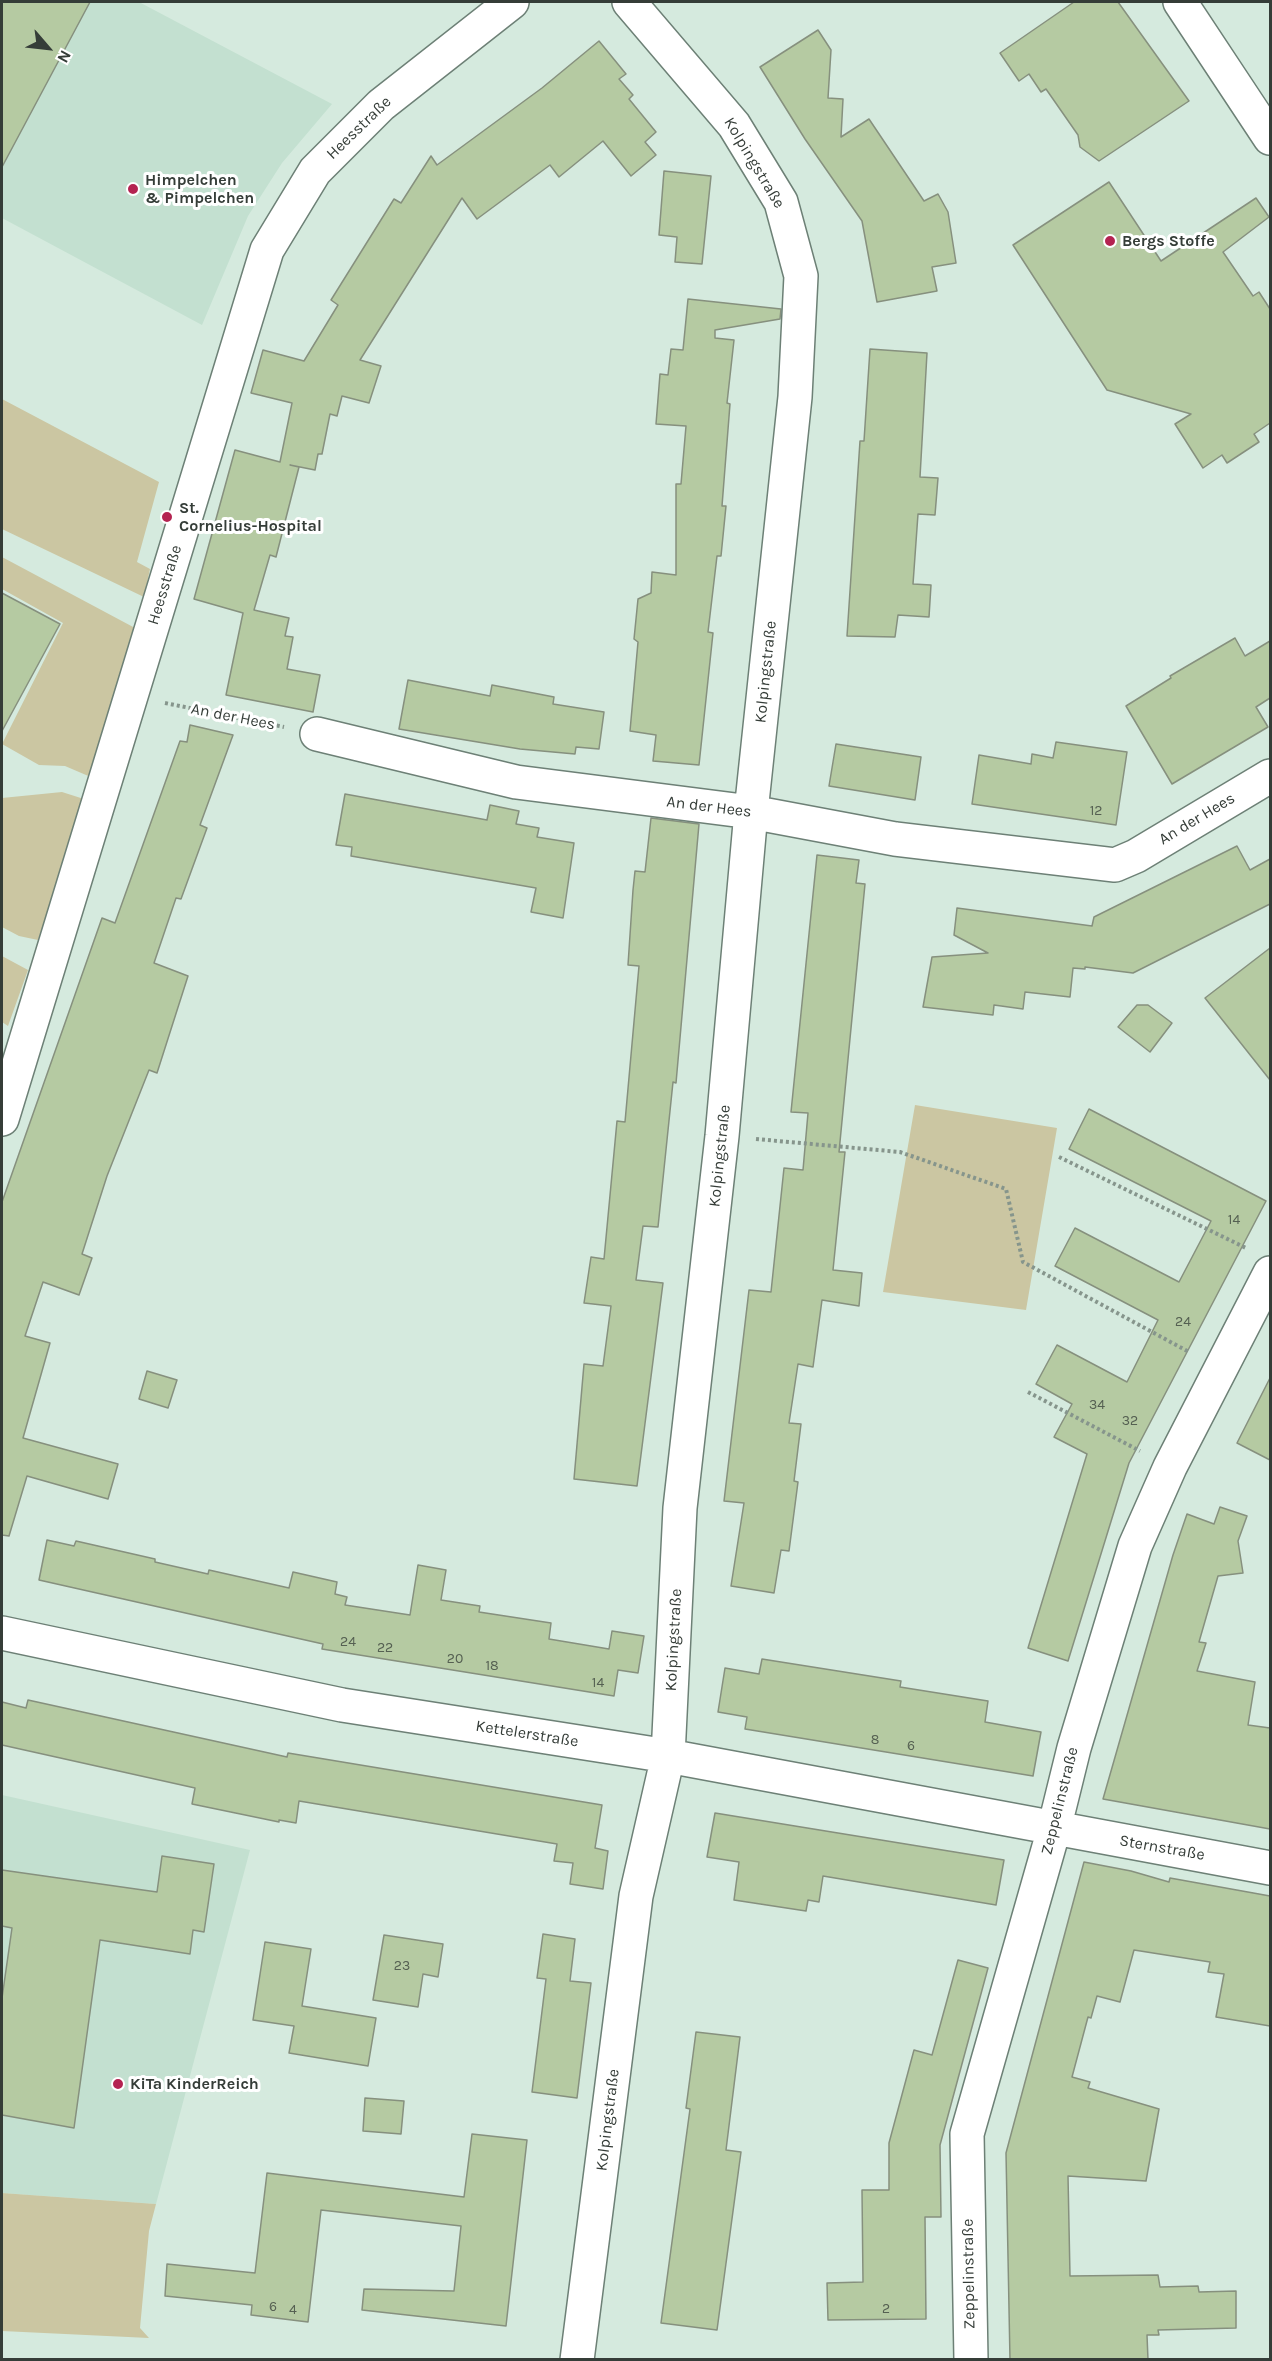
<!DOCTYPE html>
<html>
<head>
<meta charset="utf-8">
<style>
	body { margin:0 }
	#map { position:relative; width:1272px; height:2361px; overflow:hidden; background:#d5eade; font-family:Karla,sans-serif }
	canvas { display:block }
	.frame { position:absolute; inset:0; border:3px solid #353d38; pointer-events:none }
	.north { position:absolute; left:18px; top:18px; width:60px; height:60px; -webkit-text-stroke:4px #fff; paint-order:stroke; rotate:118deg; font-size:16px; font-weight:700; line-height:24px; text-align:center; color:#353d38 }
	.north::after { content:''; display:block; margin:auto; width:21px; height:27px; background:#353d38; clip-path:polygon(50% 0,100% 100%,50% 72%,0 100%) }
</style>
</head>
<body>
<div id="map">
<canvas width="1272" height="2361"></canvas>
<div class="frame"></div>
<div class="north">N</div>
</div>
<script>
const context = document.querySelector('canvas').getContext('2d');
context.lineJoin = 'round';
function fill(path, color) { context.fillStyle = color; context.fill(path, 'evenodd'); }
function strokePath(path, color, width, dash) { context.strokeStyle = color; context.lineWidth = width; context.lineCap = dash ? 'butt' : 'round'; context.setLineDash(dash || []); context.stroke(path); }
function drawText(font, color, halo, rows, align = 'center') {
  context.font = font + ' Karla,sans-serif'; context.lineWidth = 6; context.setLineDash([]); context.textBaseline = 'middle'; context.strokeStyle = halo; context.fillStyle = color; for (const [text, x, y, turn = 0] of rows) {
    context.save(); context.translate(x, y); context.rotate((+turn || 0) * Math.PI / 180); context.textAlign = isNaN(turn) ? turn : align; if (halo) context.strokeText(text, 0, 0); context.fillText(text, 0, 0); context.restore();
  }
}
fill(new Path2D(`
	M2 2H139L332 104 282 163 248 216 202 325 2 218Z
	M2 1795 250 1850 156 2204 2 2193Z`), '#c3e0d0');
fill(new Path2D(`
	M2 399 159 482 137 562 150 569 144 597 2 529Z
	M2 557 135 628 93 778 65 766 39 765 2 744 63 623 2 589Z
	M62 792 87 800 38 940 19 936 2 927V798Z
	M2 956 28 970 8 1026 2 1022Z
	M915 1105 1057 1128 1026 1310 883 1292Z
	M2 2193 156 2204 149 2231 140 2328 149 2338 2 2331Z`), '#cbc6a2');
const building = new Path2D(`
	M2 2H90L2 167Z
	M1074 2H1118L1189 101 1099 161 1080 147 1078 135 1046 89 1041 92 1029 74 1019 81 1000 53Z
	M818 30 831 50 828 98 843 99 841 137 869 119 924 201 938 194 948 212 956 263 932 267 937 291 877 302 862 221 805 139 760 67Z
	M599 41 626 74 619 79 633 95 629 99 656 132 645 142 656 155 631 176 603 141 559 177 550 165 477 219 462 198 360 360 381 366 369 403 342 396 337 416 330 414 322 454H318L315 470 290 465 299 467 276 557 270 555 254 610 289 618 285 636 293 637 287 669 320 675 313 712 226 695 243 613 194 599 235 450 280 462 292 403 251 393 263 350 304 361 338 305 331 300 394 199 401 203 431 156 437 165 542 88Z
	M664 171 711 176 702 264 675 262 677 237 659 235Z
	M1109 182 1161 261 1256 198 1269 217 1223 252 1253 296 1259 292 1270 309V423L1254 434 1259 442 1227 463 1222 455 1203 468 1175 424 1191 414 1107 390 1013 245Z
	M688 299 781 309 780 319 715 330V338L734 340 727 403 730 404 722 506H726L721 556H717L708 632 713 633 699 765 653 761 656 735 630 731 638 642 634 639 638 599 651 593 652 572 676 575V484H681L686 426 656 424 660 374 668 375 671 349 683 350Z
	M870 349 927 353 920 477 938 478 935 515 918 514 913 584 931 585 929 617 898 615 895 637 847 636 860 441H864Z
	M2 593 60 624 2 731Z
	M1235 638 1245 656 1270 641V698L1256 707 1268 727 1172 784 1126 706 1171 678 1170 676Z
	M408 680 490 696 492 685 554 697 553 704 604 712 599 749 576 747 575 754 520 749 399 729Z
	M190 725 233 735 200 825 207 828 181 899 176 898 154 963 188 976 157 1073 149 1070 107 1176 82 1254 92 1258 79 1295 43 1282 25 1336 50 1343 23 1438 118 1464 108 1499 27 1476 9 1536 2 1535V1202L102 918 115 923 180 741 187 742Z
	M1056 742 1127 752 1116 825 972 804 979 755 1031 764 1032 754 1053 758Z
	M836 744 921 757 915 800 829 786Z
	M345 794 487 820 490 805 519 811 516 824 539 828 537 837 574 843 563 918 531 912 536 888 351 856 352 847 336 845Z
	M651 818 699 824 676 1083 673 1082 658 1227 643 1226 636 1280 663 1283 637 1486 574 1479 584 1364 603 1366 611 1306 584 1303 591 1257 604 1259 617 1121 625 1122 639 966 628 965 633 890 635 871 645 872Z
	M1237 846 1250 870 1270 859V904L1133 973 1085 967V969L1073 968 1070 997 1025 992 1023 1009 994 1005 993 1015 923 1007 932 957 988 953 954 935 957 908 1092 926 1094 917Z
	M817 855 859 860 856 883 865 884 839 1152H845L833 1270 862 1273 859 1306 822 1300 813 1367 798 1364 789 1423 801 1424 794 1481 798 1482 789 1551 781 1550 774 1593 731 1586 744 1503 724 1501 749 1290 771 1292 784 1168 803 1170 808 1113 791 1112Z
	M1270 948V1080L1205 998Z
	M1137 1005H1148L1172 1023 1150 1052 1118 1027Z
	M1089 1109 1266 1201 1129 1463 1068 1661 1028 1648 1087 1454 1054 1437 1072 1404 1036 1384 1057 1345 1127 1382 1158 1320 1055 1266 1075 1228 1179 1282 1211 1221 1069 1149Z
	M147 1371 177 1380 168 1408 139 1399Z
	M1270 1378V1460L1237 1443Z
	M1220 1507 1247 1516 1238 1541 1243 1573 1218 1576 1199 1642 1206 1643 1197 1671 1255 1682 1248 1725 1270 1728V1829L1103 1799 1173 1555 1187 1514 1214 1524Z
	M47 1540 74 1546 76 1541 155 1559V1562L208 1574 209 1570 289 1588 293 1572 337 1582 335 1594 347 1597 345 1605 410 1615 418 1565 446 1570 441 1600 480 1606 479 1612 551 1623 549 1639 609 1649 612 1631 644 1636 638 1673 618 1670 614 1696 322 1649 323 1644 39 1580Z
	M762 1659 901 1681 900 1687 988 1701 985 1722 1041 1732 1033 1776 745 1729 747 1717 718 1712 725 1668 759 1674Z
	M28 1700 287 1757 288 1753 602 1805 595 1848 608 1851 603 1889 570 1884 573 1863 554 1861 557 1844 299 1801 296 1823 279 1820V1822L192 1804 195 1788 2 1745V1702L26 1708Z
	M715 1813 1004 1860 996 1905 823 1876 819 1902 808 1900 806 1911 734 1900 739 1862 707 1857Z
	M162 1856 214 1864 204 1932 193 1930 190 1954 100 1940 74 2128 2 2115V1998L12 1928 2 1926V1870L157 1892Z
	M1084 1862 1131 1871 1169 1882 1170 1878 1270 1896V2026L1216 2017 1224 1974 1208 1972 1210 1962 1134 1950 1120 2002 1097 1996 1091 2018 1088 2017 1072 2077 1090 2082 1088 2088 1159 2109 1146 2181 1068 2176 1070 2276 1158 2275 1160 2287 1198 2286 1199 2292 1236 2291V2328L1158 2330 1159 2335H1147L1148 2360H1010L1006 2153Z
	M543 1934 575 1939 570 1981 591 1983 577 2098 532 2092 546 1979 537 1978Z
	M384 1935 443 1944 438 1977 423 1974 418 2007 373 2000Z
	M265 1942 311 1949 302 2006 376 2018 368 2066 289 2053 294 2026 253 2020Z
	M958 1960 988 1968 940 2145 941 2217H925L926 2319 828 2320 827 2283 863 2282 862 2190H889V2143L914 2050 932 2055Z
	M696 2032 740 2037 726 2150 741 2152 717 2330 661 2323 690 2109 686 2108Z
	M365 2098 404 2101 401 2134 363 2131Z
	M472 2134 527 2140 506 2326 362 2310 364 2289 454 2291 461 2226 321 2210 308 2322 251 2315 252 2305 165 2296 167 2264 255 2273 267 2173 464 2197Z`);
fill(building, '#b5caa2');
strokePath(building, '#86907e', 1.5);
const minor = new Path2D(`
	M1180 2 1270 138
	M317 734 516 782 751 812 895 839 1115 865 1136 856 1270 776
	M2 1119 267 250 315 171 381 105 512 2
	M2 1633 342 1705 668 1756 1270 1868
	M577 2360 636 1896 668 1756 680 1508 722 1136 751 812 795 397 801 276 781 202 734 125 629 2
	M971 2360 967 2134 1054 1829 1074 1748 1135 1546 1170 1467 1270 1273`);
strokePath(minor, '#6d8076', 36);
strokePath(new Path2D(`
	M165 703 284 727
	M756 1139 900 1152 1006 1189 1023 1262 1189 1352
	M1059 1157 1246 1248
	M1028 1392 1140 1451`), '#86958c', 4, [3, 3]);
strokePath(minor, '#fff', 33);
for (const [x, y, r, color] of [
	[133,189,6,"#b42351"],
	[1110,241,6,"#b42351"],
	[167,517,6,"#b42351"],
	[118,2084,6,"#b42351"]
]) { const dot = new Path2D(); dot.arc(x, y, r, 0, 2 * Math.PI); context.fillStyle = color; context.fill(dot); strokePath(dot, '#fff', 2); }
drawText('14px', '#556052', null, [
	["12",1096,811],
	["14",1234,1220],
	["24",1183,1322],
	["34",1097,1405],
	["32",1130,1421],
	["24",348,1642],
	["22",385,1648],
	["20",455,1659],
	["18",492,1666],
	["14",598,1683],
	["8",875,1740],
	["6",911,1746],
	["23",402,1966],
	["6",273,2307],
	["2",886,2309],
	["4",293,2310]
]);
drawText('16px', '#353d38', '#fff', [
	["Heesstraße",359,128,-44],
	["Kolpingstraße",754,163,59],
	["Heesstraße",165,585,-73],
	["Kolpingstraße",766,672,-84],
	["An der Hees",233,717,11],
	["An der Hees",709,807,7],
	["An der Hees",1197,819,-31],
	["Kolpingstraße",720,1156,-84],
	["Kolpingstraße",674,1640,-87],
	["Kettelerstraße",527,1734,9],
	["Zeppelinstraße",1060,1801,-76],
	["Sternstraße",1162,1848,10],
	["Kolpingstraße",608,2120,-83],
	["Zeppelinstraße",969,2274,-91]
]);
drawText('bold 16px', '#353d38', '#fff', [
	["Himpelchen",145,180],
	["& Pimpelchen",145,198],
	["Bergs Stoffe",1122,241],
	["St.",179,508],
	["Cornelius-Hospital",179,526],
	["KiTa KinderReich",130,2084]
], 'left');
</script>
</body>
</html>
